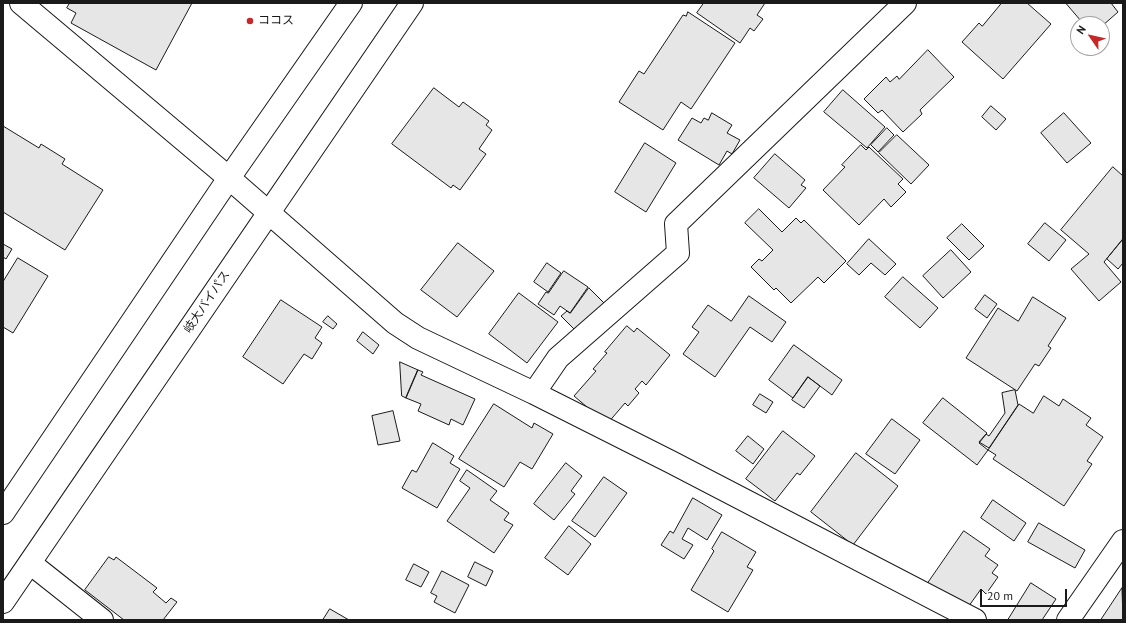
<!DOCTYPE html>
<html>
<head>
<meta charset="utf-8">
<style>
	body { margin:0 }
	#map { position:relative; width:1126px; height:623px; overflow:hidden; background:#fff; font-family:"PT Sans",sans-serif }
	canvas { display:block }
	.frame { position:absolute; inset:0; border:4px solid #1a1a1a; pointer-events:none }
	.north { position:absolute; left:1070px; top:16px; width:40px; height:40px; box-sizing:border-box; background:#fff; border:1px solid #a3a3a3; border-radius:50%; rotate:304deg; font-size:11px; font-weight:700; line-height:16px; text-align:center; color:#1a1a1a }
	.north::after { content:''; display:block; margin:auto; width:14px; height:18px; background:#c62828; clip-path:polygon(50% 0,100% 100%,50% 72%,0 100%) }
	.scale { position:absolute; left:980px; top:589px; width:87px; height:18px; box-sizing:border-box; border:2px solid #1a1a1a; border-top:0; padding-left:5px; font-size:12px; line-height:14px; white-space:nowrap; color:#1a1a1a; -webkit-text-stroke:3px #fff; paint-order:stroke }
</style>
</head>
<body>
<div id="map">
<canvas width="1126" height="623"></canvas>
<div class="frame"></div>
<div class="north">N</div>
<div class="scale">20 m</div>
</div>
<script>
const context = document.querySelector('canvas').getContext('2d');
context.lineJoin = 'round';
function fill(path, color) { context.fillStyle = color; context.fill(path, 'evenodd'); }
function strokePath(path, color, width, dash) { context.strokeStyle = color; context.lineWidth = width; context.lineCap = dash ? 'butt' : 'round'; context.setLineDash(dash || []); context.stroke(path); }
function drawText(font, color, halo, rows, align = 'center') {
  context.font = font + ' "PT Sans","Noto Sans JP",sans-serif'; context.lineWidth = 3; context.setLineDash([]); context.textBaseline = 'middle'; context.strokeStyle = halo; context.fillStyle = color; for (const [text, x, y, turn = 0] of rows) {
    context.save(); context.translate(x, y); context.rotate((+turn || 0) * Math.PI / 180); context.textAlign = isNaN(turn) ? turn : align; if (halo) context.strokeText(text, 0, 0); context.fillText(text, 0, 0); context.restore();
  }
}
const building = new Path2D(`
	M70 3H192L156 70 71 23 76 13 67 8Z
	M704 3H765L757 15 763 19 754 31 750 28 740 43 697 13Z
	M1002 3H1027L1051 24 1003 79 962 42 979 23 982 26Z
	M1066 3H1111L1118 12 1102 26V24H1084Z
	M688 12 735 43 691 109 681 102 663 130 619 102 639 71 644 74 683 15 686 16Z
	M928 50 954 77 920 110 922 114 903 132 882 110 878 113 864 99 886 77 890 82 897 76 899 79Z
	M434 88 459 107 463 102 489 121 486 125 492 130 479 149 486 154 460 190 453 185 451 188 392 144Z
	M843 90 885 127 867 148 824 112Z
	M991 106 1006 119 996 130 982 117Z
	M712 113 732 125 727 133 740 140 732 154 727 151 719 165 678 140 692 118 701 123 704 118 708 120Z
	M1064 113 1091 143 1067 163 1041 133Z
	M3 126 39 148 41 144 65 159 62 164 103 190 65 250 3 212Z
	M887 128 894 135 878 152 871 145Z
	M897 135 929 165 911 184 879 153Z
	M645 143 676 163 646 212 615 192Z
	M861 145 866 150 869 147 903 179 898 184 906 192 891 207 884 199 859 225 823 190 845 167 842 165Z
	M775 154 805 180 801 185 806 188 789 208 754 178Z
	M1113 167 1123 176V239L1104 262 1121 282 1099 301 1071 269 1089 254 1061 230Z
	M759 209 782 232 796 218 801 223 804 220 846 261 824 283 818 277 791 303 776 288 774 290 751 267 759 259 762 261 773 250 745 223Z
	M1045 223 1066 240 1049 261 1028 244Z
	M962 224 984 246 969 260 947 238Z
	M869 239 896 264 885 275 871 263 859 275 847 264Z
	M1123 239V263L1118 269 1107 259Z
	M458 243 494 271 457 317 421 290Z
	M3 244 12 249 6 259 3 257Z
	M951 250 971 272 943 298 923 276Z
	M18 258 48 276 13 333 3 327V282Z
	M547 263 561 273 548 292 534 282Z
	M564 271 588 287 570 313 560 306 554 315 538 304 546 292 548 293Z
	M903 277 938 308 920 328 885 297Z
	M589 288 609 308 580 335 561 316 567 311 570 313Z
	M519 293 558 322 527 363 489 334Z
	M985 295 997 304 987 318 975 309Z
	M749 296 786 322 772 342 750 327 715 377 683 354 699 332 692 327 708 305 731 321Z
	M1033 297 1066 318 1048 346 1051 348 1039 366 1035 364 1017 391 966 358 998 308 1018 321Z
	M281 300 322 327 315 338 322 343 312 359 304 354 283 384 243 357Z
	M328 316 337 324 333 329 323 322Z
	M627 326 634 332 637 328 670 355 646 385 642 381 635 389 639 393 628 406 625 403 607 424 574 396 596 371 593 369 607 353 605 352Z
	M363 332 379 345 373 354 357 341Z
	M794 345 842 380 832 395 808 377 793 398 769 380Z
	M400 362 418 370 406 398 402 396Z
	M418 370 423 372 421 375 475 399 463 425 451 419 449 425 418 411 421 404 406 398Z
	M808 377 820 386 804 408 792 400Z
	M1015 390 1018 405 989 448 979 442 986 434 989 436 1005 413 1002 393Z
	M760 394 773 402 766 413 753 405Z
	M1044 396 1059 406 1063 399 1091 418 1086 425 1103 437 1087 461 1092 464 1064 506 993 459 996 455 988 450 1019 404 1033 413Z
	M943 398 987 433 979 443 988 450 977 465 923 423Z
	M494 404 532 428 534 423 553 434 532 469 520 462 504 487 459 459Z
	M393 411 400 441 378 445 372 416Z
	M892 419 920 440 895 474 866 454Z
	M783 431 815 456 800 475 797 473 775 501 746 479Z
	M748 436 764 449 753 464 736 451Z
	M433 443 454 456 450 463 460 469 437 508 402 488 412 470 416 472Z
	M856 453 898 486 853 545 811 512Z
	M566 463 582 476 571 491 575 494 554 520 534 504Z
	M467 470 497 491 490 500 509 513 504 520 513 525 494 553 447 521 470 488 460 481Z
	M604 477 627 493 595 537 572 521Z
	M693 498 722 515 707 540 688 528 682 539 693 545 684 559 661 545 670 531 673 533Z
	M993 500 1026 523 1014 541 981 518Z
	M1039 523 1085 550 1075 568 1028 542Z
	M569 526 591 544 568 575 545 558Z
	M964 531 990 549 985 556 998 565 992 573 998 577 986 594 981 589 966 610 928 583Z
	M722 532 756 552 747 567 753 570 728 612 691 590 714 551 712 549Z
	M109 557 114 560 116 557 157 588 153 592 166 603 171 598 177 602 163 620H124L85 590Z
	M475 562 493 571 486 586 468 577Z
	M414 564 429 572 421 587 406 580Z
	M442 571 469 585 455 613 434 602 437 596 431 593Z
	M1031 583 1056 599 1042 620H1008Z
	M1122 588 1123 620H1101Z
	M330 609 349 620H323Z`);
fill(building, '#e6e6e6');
strokePath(building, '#1a1a1a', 1);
const minor = new Path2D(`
	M21 3 229 178 395 323 418 338 534 393 671 462 975 620
	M534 393 558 358 678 253 676 224 905 3
	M30 563 102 620
	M1068 620 1123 541`);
const trunk = new Path2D(`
	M3 513 229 178 351 3
	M3 602 412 3`);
strokePath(minor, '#1a1a1a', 24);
strokePath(trunk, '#1a1a1a', 24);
strokePath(minor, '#fff', 22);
strokePath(trunk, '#fff', 22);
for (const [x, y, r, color] of [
	[250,21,4,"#c62828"]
]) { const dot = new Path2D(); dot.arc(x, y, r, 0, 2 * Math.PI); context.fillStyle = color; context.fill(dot); strokePath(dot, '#fff', 1.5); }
drawText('12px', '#1a1a1a', '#fff', [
	["ココス",258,21]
], 'left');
drawText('12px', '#1a1a1a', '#fff', [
	["岐大バイパス",207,302,-56]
]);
</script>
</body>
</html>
